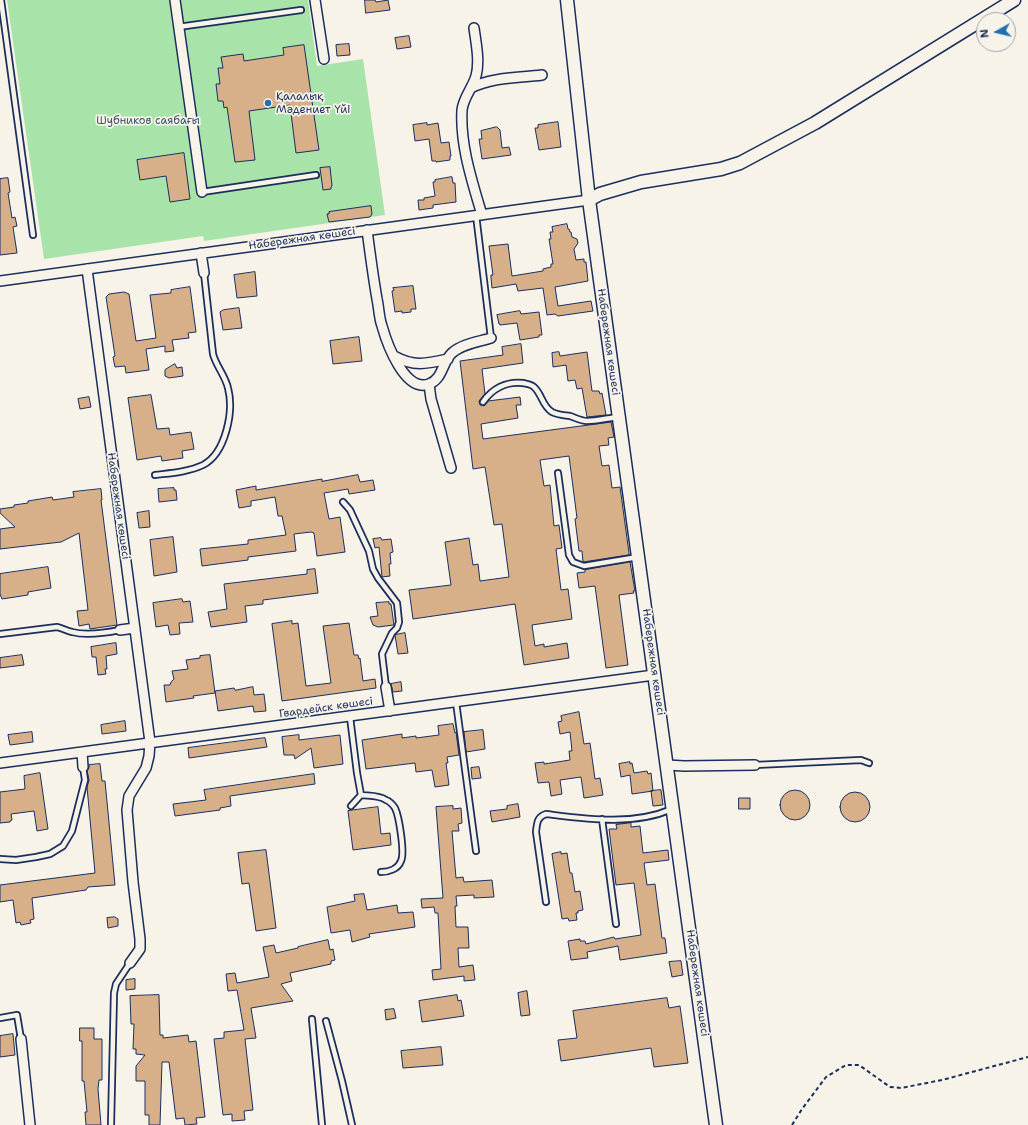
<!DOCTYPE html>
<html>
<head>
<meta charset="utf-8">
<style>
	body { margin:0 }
	#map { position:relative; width:1028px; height:1125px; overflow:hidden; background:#f7f3e8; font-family:"Shantell Sans",sans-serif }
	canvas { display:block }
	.north { position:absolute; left:976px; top:12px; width:40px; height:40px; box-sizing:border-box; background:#f7f3e8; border:1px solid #9fa5b1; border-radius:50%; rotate:262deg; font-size:11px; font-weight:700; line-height:16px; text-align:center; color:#1b2f5e }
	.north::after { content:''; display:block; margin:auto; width:14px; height:18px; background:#1f6fb2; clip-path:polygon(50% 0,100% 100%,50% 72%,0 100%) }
</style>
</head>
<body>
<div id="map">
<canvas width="1028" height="1125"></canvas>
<div class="north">N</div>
</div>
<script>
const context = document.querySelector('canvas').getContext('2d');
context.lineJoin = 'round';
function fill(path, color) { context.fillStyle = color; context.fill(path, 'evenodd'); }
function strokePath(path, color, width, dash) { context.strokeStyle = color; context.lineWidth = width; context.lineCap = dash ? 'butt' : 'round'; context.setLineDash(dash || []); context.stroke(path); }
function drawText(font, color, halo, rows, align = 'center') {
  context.font = font + ' "Shantell Sans",sans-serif'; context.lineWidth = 3.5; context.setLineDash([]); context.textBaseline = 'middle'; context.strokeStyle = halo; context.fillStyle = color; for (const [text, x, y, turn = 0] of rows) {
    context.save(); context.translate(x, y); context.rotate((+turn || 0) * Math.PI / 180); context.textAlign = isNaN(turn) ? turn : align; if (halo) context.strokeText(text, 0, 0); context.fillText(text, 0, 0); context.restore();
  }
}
fill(new Path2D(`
	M7 0H308L317 66 363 59 385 215 204 241 203 236 44 259Z`), '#a8e3a9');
const building = new Path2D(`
	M365 0H375L376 2 388 0 390 10 366 13Z
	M409 36 411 47 397 49 395 38Z
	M349 44 350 55 337 56 336 45Z
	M304 45 319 150 296 153 290 105 249 111 255 160 235 162 227 107 224 108 223 101H218L216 84H220L218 68H223L221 57 243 54 244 61 284 55 283 48Z
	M558 122 561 147 539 150 535 128H538V125Z
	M427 123V125L438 123 441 143 449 142 451 156H450V160L436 162V161H432L429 139 415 141 413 125Z
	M497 127 500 130 502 148 509 147 511 155 482 159 479 139H482L481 131Z
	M184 153 190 199 170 202 166 176 140 180 137 160Z
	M330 167 332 186 331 187V189L323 190 320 168Z
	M452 177 453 183H455L456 202 433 205V208L419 210 418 200H424V198L435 196 433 182H435V180Z
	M8 178 10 192 8 193 12 218 15 217 17 226 13 227 17 253 0 255V179Z
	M371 206 372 214 370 217 329 222 327 214H329V212Z
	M567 224 568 229H569L570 232H571L572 237 577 239 578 243 574 249 576 260 584 259V262H586L588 281 555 287 558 306 591 301 593 311 558 316 555 314 547 315 543 288 518 291 516 284 492 288 491 278V275H493L489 246 508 244 512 276 543 271V269L551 267V264H553L549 239H551L550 232H553L552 227Z
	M255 272 257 296 237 298 234 275Z
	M413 286 416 309H411V312L402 313V311L395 312 392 291 394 290 393 288Z
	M190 287 196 332 188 333 189 338 172 340 174 351 165 352V346L146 349 149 370 126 373 125 366 115 367 113 357 115 356 106 297 109 294 124 292 129 294 136 341 156 338 150 295 171 293V290Z
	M239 308 242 328 223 330 220 312 223 310Z
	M520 311 521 314 539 312 542 335H539V337L520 340 517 323 500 325V324H499L497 315Z
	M359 337 362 361 333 364 330 341Z
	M521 344 523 363 482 369 485 394 479 401 480 405H485L488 401 520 397 521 405H516L518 418 481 424 483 439 611 422 614 437 608 438 609 445 599 446 602 466 609 465 612 488 620 487 629 553V555L583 562 582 551H579L575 519 577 518 569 456 540 460 544 486 550 485 554 526 559 525 562 548 556 549 561 590 568 589 572 619 532 625 535 646 544 644V647L567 643 569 658 524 665 515 604 413 619 409 590 451 585 445 542 469 538 473 565 478 564 480 581 509 577 502 524 494 525 485 467 473 469 460 361 503 355 502 347Z
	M559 352 560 356 587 352 592 391H599L600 394 602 393 606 415 587 417 582 388 577 389 575 380 568 381 566 365 553 367 552 353Z
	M175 364 177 368 182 367 183 376 169 378 165 376V370Z
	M151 395 157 429 169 428 170 435 191 432 194 449 182 451 183 458 162 461 161 456 137 460 128 398Z
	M89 397 91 407 80 409 78 399Z
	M358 475 360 482 373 480 375 490 349 494 348 489 324 493 329 519 340 517 345 552 317 556 314 533 311 532 294 534 296 551 248 557V560L202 566 200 549 248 544V540L286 535 282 516H278L275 497 251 501V506L239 508 236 490 256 486V490L322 479V481Z
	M174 488V490H176L177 500 159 502 158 489Z
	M101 489 102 500H101L117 625 90 629 89 624 79 626 77 611 88 610 79 533 61 542 0 549V529L15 527 0 513V509L14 507V505L28 503V501L52 497 53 500 74 497 73 492Z
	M149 511 150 527 139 528 137 513Z
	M173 537 177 572 154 576 150 540Z
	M381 538 382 540 391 539 393 552 390 553 391 564H389L390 576 382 577 379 547 375 548 373 539Z
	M630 562 635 591H633L634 593 619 595 628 665 606 668 595 586 579 588 577 573 585 572V570Z
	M48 567 51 588 28 592V595L2 599 0 594V574Z
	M315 569 318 593 263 600V604L245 606 247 622 211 627 208 612 227 609 224 584 307 574V570Z
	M182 599 183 602 190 601 193 622 179 623 180 634 170 635 168 625 156 627 153 603Z
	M389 602V604H391L394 625 378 627 373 625 370 617 378 616 376 603Z
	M292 621V624L298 623 306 686 331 683 323 626 349 623 354 655H358L359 659 360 658 363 681 375 679 376 688 282 701 272 624Z
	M405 633 408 653 398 654 395 635Z
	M116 643 117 654 106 656 107 669H105L106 674 98 675 96 657H92L91 647Z
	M22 655 24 665 0 668V658Z
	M210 655 215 693 193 696 194 698 166 702 164 685H170L171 682 174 679 172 671 188 669 186 660 200 658V656Z
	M401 682 402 691 393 692 391 684Z
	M253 687 254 695 264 694 266 711 254 712 253 706 218 711 215 691 234 688 235 690Z
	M579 712 584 744 590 743 595 779 600 778 603 795 584 798 581 777 560 780 562 794 551 796 549 782 538 783 535 763 544 762V764L570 760 569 751H572L570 732 560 734 558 722 562 721 561 716Z
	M125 721 126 731 102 734 101 725Z
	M453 724 455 733 456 732 459 755 447 757 448 763H446L449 785 435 787 432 770 416 772 415 763 366 769 362 740 402 734V738L416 736V738L439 735 438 726Z
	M483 730 485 749 466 752 464 732Z
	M32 732 33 742 10 745 8 735Z
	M299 735V740L340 735 343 764 314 768 311 748 295 759 294 755H284L282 737Z
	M265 738 267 747 189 758 188 748Z
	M630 762V764L632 763 634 773 647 771 648 774 651 773 653 791 632 794 630 775 621 777 619 764Z
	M100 764 102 781H105L115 885 88 887 86 890 32 898 34 919 30 920 31 923 21 925 20 922 16 923 13 900 0 902V885L95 873 87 787 89 780 87 771 89 768V765Z
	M479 767 481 778 472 779 471 768Z
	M40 773 48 829 37 831 34 811 11 814 12 820 10 821V822L0 823V792L25 789 24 776Z
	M314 774 315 784 230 796 231 806 220 808V810L175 816 173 804 206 800 204 790Z
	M661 790 663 805 653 806 651 791Z
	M780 805a15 15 0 1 1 30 0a15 15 0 1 1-30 0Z
	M840 807a15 15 0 1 1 30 0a15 15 0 1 1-30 0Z
	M739 798H750V809H739Z
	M518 804 520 817 492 822 490 811 507 809V806Z
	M453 806V809L461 808 462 823 458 824 459 831H452L456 878 463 877 464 882 492 880 494 897 474 898V895L456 896 457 906H455L456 927H468L469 948H458L459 967 473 965 475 980 464 981V976L433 980 432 970 441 969 438 913H435L434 907 422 908 421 899 443 898 436 807Z
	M378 807 381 834 390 833 391 845 353 850 348 811Z
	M631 823V827L640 826 643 853 668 850 669 860 644 863 647 885 655 884 662 938H665L667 953 620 960 618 946 587 952 588 958 571 960 568 941 580 939V941H585L586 944 614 937 615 939 641 935 634 883 616 885 609 829H617L616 825Z
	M266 850 276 928 256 931 249 883 242 884 238 853Z
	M561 852V854L567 853 570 873H572L575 892 580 891 583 910 578 911V913H576L577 920 569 921 568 918 562 919 552 854Z
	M364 894 367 910 397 905 398 913 413 912 415 927 369 934 370 937 352 942 350 930 331 933 327 907 355 901 354 895Z
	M115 917 118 919V926L108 928 107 918Z
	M328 940 330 950 333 949 335 960 331 961V964L290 973 292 981 281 984 293 1001 251 1008 256 1038 245 1039 253 1110 244 1111 245 1120 232 1121V1114L223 1115 214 1039 224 1038V1032L244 1030 237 990 228 991 226 974 235 973 237 983 269 977 263 947 274 945 276 953 298 948V947Z
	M681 961 683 975 672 977 669 962Z
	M135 979V989L126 990V980Z
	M527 991 530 1015 521 1016 518 993Z
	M159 995 160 1035H163V1038L188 1035 189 1042 196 1041 205 1117 196 1118 197 1124 185 1125 184 1118 176 1119 169 1062H162L160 1125H149V1115H145V1081H136V1066L145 1055 136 1054V1049H133L134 1024H131L130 996Z
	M457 995 458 1001 461 1000 464 1016 422 1022 419 1001Z
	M667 998 669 1008 680 1006 688 1063 654 1067 651 1048 561 1061 558 1040 577 1038 573 1011Z
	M394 1009 396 1018 386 1020 385 1010Z
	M80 1028H94V1039H102V1080H99L98 1089 101 1125H86L85 1112H87L84 1081H82V1041H80Z
	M13 1034 15 1055 0 1057V1036Z
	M441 1047 443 1065 403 1068 401 1051Z`);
fill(building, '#d7af88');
strokePath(building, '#1b2f5e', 1);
const lane = new Path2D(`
	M1 0 33 235
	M178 27 301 10
	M202 192 316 175
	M476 215 491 338
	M483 402C492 389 506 381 523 383 527 384 531 384 534 387 542 394 542 406 552 412 558 415 563 415 570 416 576 418 581 421 587 421 597 421 608 418 618 417
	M558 473 569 555 573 562 584 566 638 557
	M155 475C171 473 188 472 203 465 226 453 234 411 228 388 225 375 216 366 213 354L204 273
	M343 502 350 510 369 551 373 569 378 578 397 603 399 622 397 628 392 633 382 654 386 687
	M0 634 57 627C62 628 67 631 72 632 87 636 105 633 120 630
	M456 702 476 851
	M350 717 357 773 361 795
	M755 765 861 760 869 763
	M351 806 361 795C369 796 379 795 386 800 389 801 393 805 395 808 399 816 405 853 401 861 398 869 389 872 381 872
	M602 819 616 924
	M0 859 16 860 36 857 50 854 63 846 72 831 85 780 83 767
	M546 902 536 832C537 823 537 817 546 814 587 819 633 826 672 809
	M0 1018 17 1015 21 1039
	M312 1019 322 1125
	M326 1021 342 1081 352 1125
	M111 1125 114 993 116 984 130 963`);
const street = new Path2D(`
	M175 0 202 192
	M315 0 324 59
	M474 28C476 43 480 61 476 76 473 87 463 98 462 110 460 145 472 181 482 215
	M471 88C492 77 519 78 542 75
	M367 230C370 253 373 276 377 299 379 308 379 318 382 326 387 344 405 393 429 384 443 379 442 362 452 353 462 344 478 342 491 338
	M201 253 204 273
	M87 269 150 742 149 756 146 768 129 796 127 810 133 882 140 939V949L130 963
	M0 281 589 200
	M394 356C414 367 426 364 448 359
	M429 384 431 399 451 468
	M120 630 135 628
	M386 687 390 711
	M82 752 83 767
	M0 763 654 675
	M667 765 684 766 755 765
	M21 1039 30 1125`);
const secondary = new Path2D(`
	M567 0 589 200 716 1125
	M589 200 600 194 641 182 721 169 740 163 815 123 1014 0`);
strokePath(lane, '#1b2f5e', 8);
strokePath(street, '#1b2f5e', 12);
strokePath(secondary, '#1b2f5e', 15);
strokePath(new Path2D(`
	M792 1125 802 1109 826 1077 846 1065H859L890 1087 901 1088 942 1080 1028 1057`), '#1b2f5e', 2, [4, 3]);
strokePath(lane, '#f7f3e8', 4.5);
strokePath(street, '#f7f3e8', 9);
strokePath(secondary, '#f7f3e8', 12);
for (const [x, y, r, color] of [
	[268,103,4,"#1f6fb2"]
]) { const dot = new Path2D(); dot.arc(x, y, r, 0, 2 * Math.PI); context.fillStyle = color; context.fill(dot); strokePath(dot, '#f7f3e8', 1.5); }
drawText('11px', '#1b2f5e', '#f7f3e8', [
	["Қалалық",276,97],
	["Мәдениет Үйі",276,110]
], 'left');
drawText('11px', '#37536d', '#f7f3e8', [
	["Шубников саябағы",148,121]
]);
drawText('11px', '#1b2f5e', '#f7f3e8', [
	["Набережная көшесі",302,239,-8],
	["Набережная көшесі",608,342,82],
	["Набережная көшесі",118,506,82],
	["Набережная көшесі",653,662,82],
	["Гвардейск көшесі",326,708,-8],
	["Набережная көшесі",697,983,82]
]);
</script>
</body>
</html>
